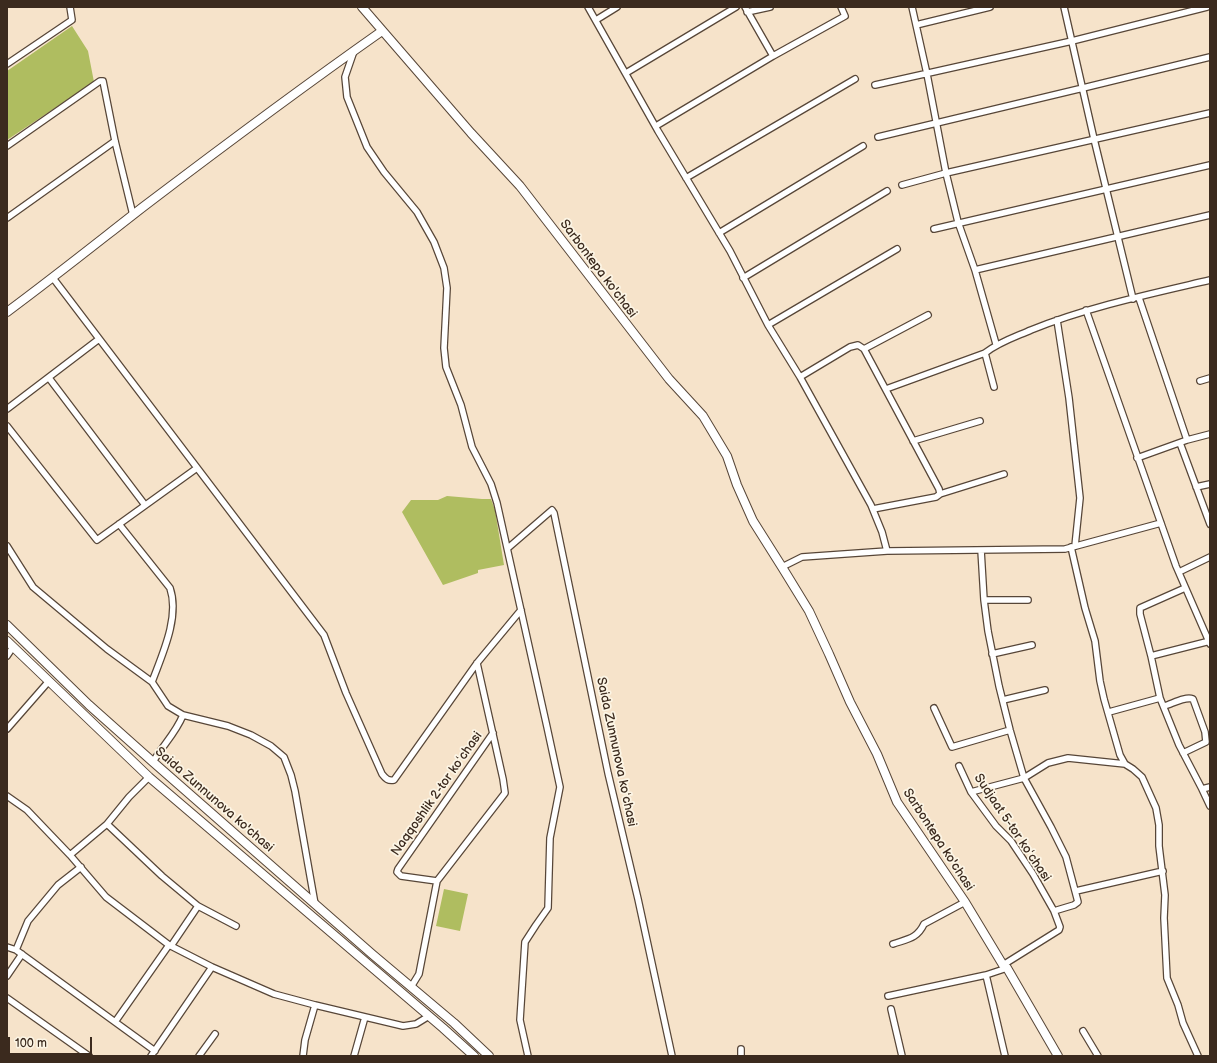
<!DOCTYPE html>
<html>
<head>
<meta charset="utf-8">
<style>
	body { margin:0 }
	#map { position:relative; width:1217px; height:1063px; overflow:hidden; background:#f6e3ca; font-family:"Balsamiq Sans",sans-serif }
	canvas { display:block }
	.frame { position:absolute; inset:0; border:8px solid #3b2a1e; pointer-events:none }
	.scale { position:absolute; left:8px; top:1037px; width:84px; height:18px; box-sizing:border-box; border:2px solid #3b2a1e; border-top:0; padding-left:5px; font-size:12px; line-height:14px; white-space:nowrap; color:#3b2a1e; -webkit-text-stroke:3px #fcf5e5; paint-order:stroke }
</style>
</head>
<body>
<div id="map">
<canvas width="1217" height="1063"></canvas>
<div class="frame"></div>
<div class="scale">100 m</div>
</div>
<script>
const context = document.querySelector('canvas').getContext('2d');
context.lineJoin = 'round';
function fill(path, color) { context.fillStyle = color; context.fill(path, 'evenodd'); }
function strokePath(path, color, width, dash) { context.strokeStyle = color; context.lineWidth = width; context.lineCap = dash ? 'butt' : 'round'; context.setLineDash(dash || []); context.stroke(path); }
function drawText(font, color, halo, rows, align = 'center') {
  context.font = font + ' "Balsamiq Sans",sans-serif'; context.lineWidth = 3.5; context.setLineDash([]); context.textBaseline = 'middle'; context.strokeStyle = halo; context.fillStyle = color; for (const [text, x, y, turn = 0] of rows) {
    context.save(); context.translate(x, y); context.rotate((+turn || 0) * Math.PI / 180); context.textAlign = isNaN(turn) ? turn : align; if (halo) context.strokeText(text, 0, 0); context.fillText(text, 0, 0); context.restore();
  }
}
fill(new Path2D(`
	M72 26 88 51 94 82 7 140V71Z
	M447 496 482 499H491L495 510 504 565 478 570V573L443 585 402 512 411 500H438Z
	M444 889 468 894 460 931 436 926Z`), '#afbd60');
const street = new Path2D(`
	M588 7 658 131 730 251 768 325 800 377 871 505 882 532 887 551
	M745 7 773 56
	M912 7 927 74 946 173 958 222 975 270 996 344
	M1064 7 1094 139 1133 299
	M747 12 770 7
	M596 20 617 7
	M916 25 990 7
	M354 51 345 77 347 97 367 147 384 172 417 212 434 242 444 268 447 288 444 348 446 367 461 405 472 447 491 484 497 503 547 727 560 787 550 838 548 908 536 925 525 942 520 1020 528 1056
	M7 64 72 20 70 7
	M626 73 736 7
	M875 85 1072 41 1207 7
	M656 126 773 56 845 16 841 7
	M878 137 1083 88 1210 57
	M7 146 100 81H103L115 141 133 215
	M686 178 855 79
	M902 185 946 173 1210 113
	M7 218 115 141
	M934 229 1210 165
	M719 233 863 146
	M975 270 1210 215
	M53 278 324 635 346 693 382 774C386 779 388 781 394 780L477 663 521 610
	M743 278 887 191
	M1139 298 1187 440
	M1086 310 1176 566 1210 644
	M1057 320 1069 398 1080 498 1075 546
	M768 325 897 249
	M864 349 928 315
	M985 353 994 387
	M800 377 850 347 858 345 864 349 939 489 940 494 936 497 873 509
	M49 378 145 505
	M1200 381 1210 378
	M886 389 985 353C999 342 1015 337 1031 330 1088 307 1150 294 1210 280
	M7 409 99 339
	M7 426 97 540 197 468
	M913 441 980 421
	M1180 443 1210 524
	M1137 458 1187 440 1210 434
	M1196 487 1210 484
	M940 494 1004 474
	M119 524 170 588C180 617 162 655 152 682
	M7 546 33 587 107 649 152 682 168 706 183 715 228 726 251 735 271 746 284 757 291 775 295 791 315 904
	M1071 547 1085 608 1095 641 1100 681 1104 699 1120 755 1125 764 1133 769 1142 777 1156 808 1159 825V846L1165 895 1164 918 1167 978 1178 1005 1183 1023 1198 1056
	M508 548 552 510 554 513 608 773 638 899 672 1056
	M981 550 984 600 988 631 999 686 1010 730 1024 778 1051 827 1066 857 1078 902 1074 905 1054 911
	M782 567 802 557 887 551 1065 549 1161 523
	M1179 572 1210 557
	M984 600H1028
	M992 654 1032 645
	M7 656 13 647
	M1151 656 1140 614V608L1185 588
	M1160 698 1179 745 1202 789 1210 787
	M1003 700 1045 690
	M1164 706C1172 704 1185 696 1193 699L1205 732 1206 742 1183 753
	M934 708 952 747 1010 730
	M1109 712 1160 698 1151 656 1210 641
	M7 729 49 681
	M153 762C162 746 176 733 183 715
	M959 766 971 792 996 826 1011 841 1033 874 1054 911 1060 927 1059 930 1003 965
	M1202 789 1210 806
	M971 792 1024 778 1048 763 1068 758 1125 764
	M7 796 27 810 70 855 106 897 169 945 212 967 274 994 315 1005 403 1026 416 1024 429 1016
	M107 824 162 876 198 906 236 926
	M70 855 107 824 129 797 149 777
	M81 867 58 885 28 921 16 950 155 1051
	M437 881 401 876 397 872 398 869 493 733
	M1076 891 1163 871
	M893 944C907 939 917 939 924 924L965 902
	M171 946 198 906
	M7 947 16 950
	M986 975 1005 1056
	M7 976 22 954
	M411 987 419 974 437 881 505 793 503 779 477 663
	M888 996 986 975 1007 968
	M7 998 89 1056
	M891 1009 902 1056
	M115 1022 169 945
	M1083 1031 1098 1056
	M741 1049V1056
	M151 1056 212 967
	M199 1056 215 1034
	M303 1056 305 1040 315 1005
	M354 1056 365 1017`);
const secondary = new Path2D(`
	M362 7 471 133 520 186 669 379 703 416 727 456 737 485 753 521 782 567 809 611 829 654 850 702 877 754 897 802 965 902 1003 965 1007 968 1058 1056
	M7 312C53 278 98 242 143 207 222 147 301 88 382 31
	M7 625 89 705 153 762 372 954 454 1023 489 1056
	M7 641 149 777 443 1028 474 1056`);
strokePath(street, '#574638', 8);
strokePath(secondary, '#574638', 10);
strokePath(street, '#fff', 5.5);
strokePath(secondary, '#fff', 8);
drawText('13px', '#3b2a1e', '#fcf5e5', [
	["Sarbontepa ko'chasi",598,269,53],
	["Saida Zunnunova koʻchasi",616,752,78],
	["Naqqoshlik 2-tor koʻchasi",437,794,-55],
	["Saida Zunnunova ko'chasi",214,800,41],
	["Sudjaat 5-tor koʻchasi",1012,828,56],
	["Sarbontepa ko'chasi",938,840,57]
]);
</script>
</body>
</html>
